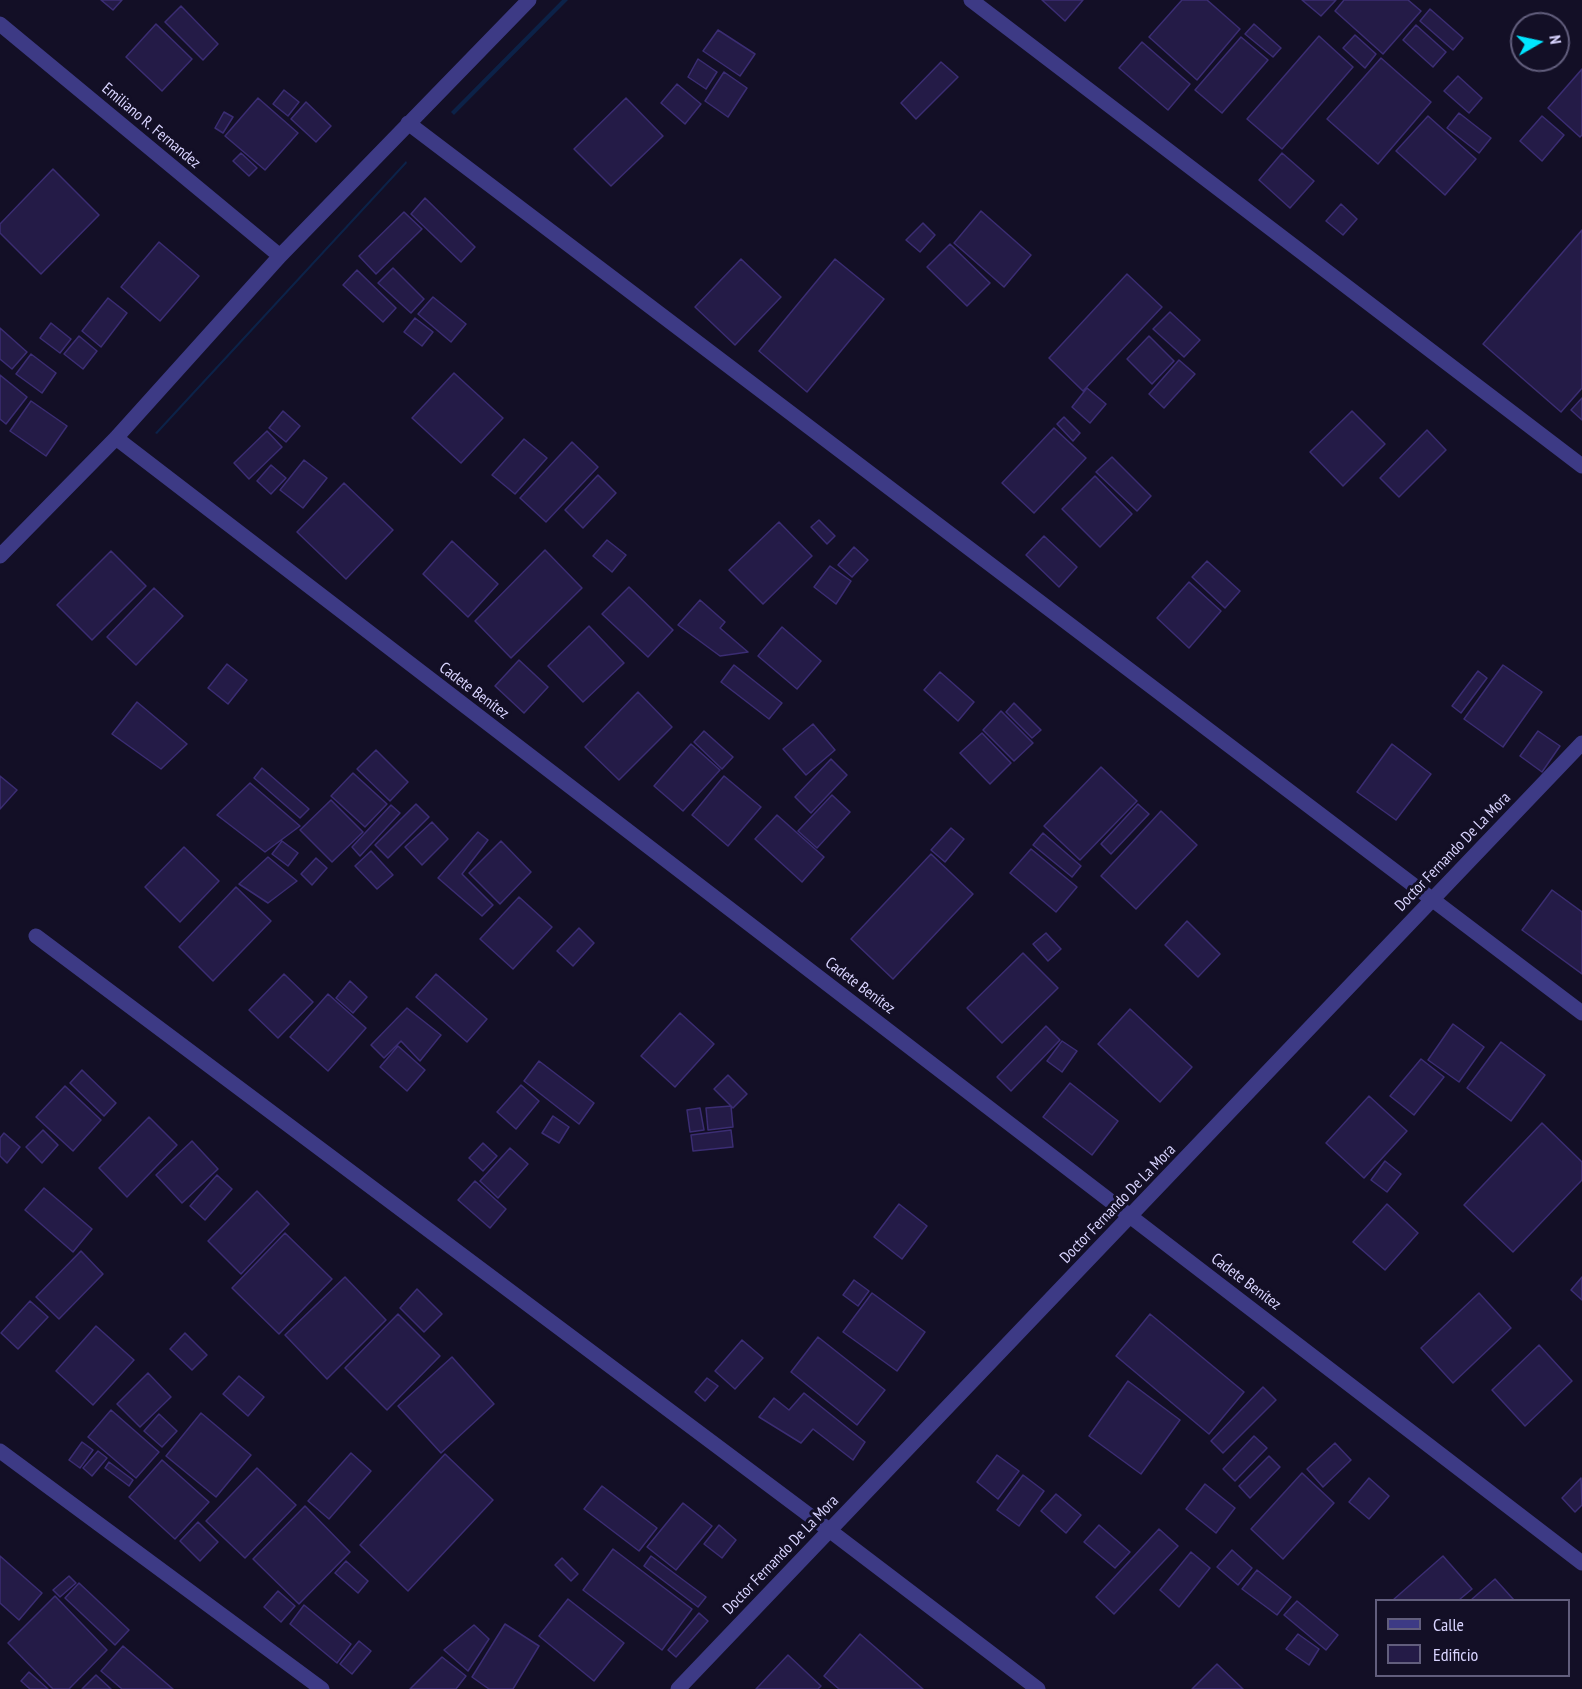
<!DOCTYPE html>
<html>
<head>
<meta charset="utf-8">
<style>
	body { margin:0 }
	#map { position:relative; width:1582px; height:1689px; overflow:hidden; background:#130f26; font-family:"PT Sans Narrow",sans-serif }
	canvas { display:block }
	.legend { position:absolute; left:1375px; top:1599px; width:195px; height:78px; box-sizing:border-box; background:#130f26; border:2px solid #625e7d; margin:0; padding:8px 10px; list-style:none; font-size:18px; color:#d9d4ff }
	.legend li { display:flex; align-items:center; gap:12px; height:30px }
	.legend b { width:30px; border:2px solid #625e7d }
	.north { position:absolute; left:1510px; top:12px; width:60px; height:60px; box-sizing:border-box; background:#130f26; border:2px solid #625e7d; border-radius:50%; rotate:81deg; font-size:16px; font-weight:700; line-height:24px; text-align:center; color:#d9d4ff }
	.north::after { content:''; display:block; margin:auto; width:21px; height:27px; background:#00e5ff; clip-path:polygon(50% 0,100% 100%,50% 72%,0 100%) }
</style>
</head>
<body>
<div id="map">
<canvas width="1582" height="1689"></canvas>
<ul class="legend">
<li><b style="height:8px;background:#3d3a85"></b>Calle</li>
<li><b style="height:16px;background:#241b47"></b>Edificio</li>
</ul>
<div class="north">N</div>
</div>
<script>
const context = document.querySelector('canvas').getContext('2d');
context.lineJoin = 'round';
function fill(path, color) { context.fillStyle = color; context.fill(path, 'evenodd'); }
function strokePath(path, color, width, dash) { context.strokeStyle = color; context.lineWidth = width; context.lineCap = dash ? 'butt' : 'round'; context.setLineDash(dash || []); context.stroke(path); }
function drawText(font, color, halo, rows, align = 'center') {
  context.font = font + ' "PT Sans Narrow",sans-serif'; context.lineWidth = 6; context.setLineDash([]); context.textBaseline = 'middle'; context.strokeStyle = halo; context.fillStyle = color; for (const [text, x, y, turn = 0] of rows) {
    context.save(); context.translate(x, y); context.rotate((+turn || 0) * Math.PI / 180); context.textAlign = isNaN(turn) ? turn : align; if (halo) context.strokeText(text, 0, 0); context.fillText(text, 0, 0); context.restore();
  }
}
fill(new Path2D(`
	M562 0H568L454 115 451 112Z
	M406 161 407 163 157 434 155 433Z`), '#0c2248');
const building = new Path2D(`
	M101 0H122L113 10Z
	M1042 0H1083L1065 21Z
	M1182 0H1207L1240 29 1197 80 1149 37Z
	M1302 0H1336L1321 16Z
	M1344 0H1408L1421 11 1383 54 1335 11Z
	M181 6 218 44 203 60 165 22Z
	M1430 9 1463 38 1453 50 1420 21Z
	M156 24 192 59 162 91 126 57Z
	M1254 24 1281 48 1273 57 1245 34Z
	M1416 25 1446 52 1433 67 1403 40Z
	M718 30 755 54 740 76 703 51Z
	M1355 35 1376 54 1365 68 1343 48Z
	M1319 36 1353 67 1282 149 1247 119Z
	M1241 37 1268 60 1222 113 1195 90Z
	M1142 42 1190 84 1168 110 1119 68Z
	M1381 58 1431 102 1378 164 1327 119Z
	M698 59 717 72 706 89 688 77Z
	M941 62 958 77 916 119 901 103Z
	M1582 69V135L1580 137 1548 108Z
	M724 72 747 88 728 117 705 101Z
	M1458 76 1482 98 1469 113 1444 91Z
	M677 84 701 104 685 124 661 103Z
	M284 90 299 102 288 116 273 104Z
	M258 98 298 133 265 170 225 136Z
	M626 98 663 136 611 186 574 149Z
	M306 102 331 126 316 142 291 119Z
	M224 112 233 117 223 133 215 128Z
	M1459 113 1491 138 1479 153 1447 128Z
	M1428 116 1476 159 1445 195 1396 151Z
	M1542 116 1564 135 1542 161 1520 141Z
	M241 153 257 168 249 176 233 161Z
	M1282 153 1314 181 1290 208 1259 180Z
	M53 169 99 215 41 274 0 233V224Z
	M425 198 475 247 461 262 411 214Z
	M1341 204 1357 219 1343 235 1326 221Z
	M981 211 1031 255 1004 287 954 243Z
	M404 212 422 229 376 274 359 256Z
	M923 223 935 235 920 252 906 240Z
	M1582 230V388L1561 412 1483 344Z
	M159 242 199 276 160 321 121 287Z
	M950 244 990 283 967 306 927 267Z
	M741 259 781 297 735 345 695 307Z
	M835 259 884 299 807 392 759 351Z
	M393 268 424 299 411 313 378 283Z
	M357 270 396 308 383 322 343 285Z
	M1127 274 1162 307 1083 391 1049 358Z
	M433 297 466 324 451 342 418 314Z
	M108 298 127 313 101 347 82 331Z
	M1170 312 1200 340 1184 357 1153 329Z
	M415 318 433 332 422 346 404 332Z
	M51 323 71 339 60 353 40 338Z
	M0 328 27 352 12 369 0 359Z
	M79 336 97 351 83 369 64 354Z
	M1149 336 1174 361 1152 384 1127 359Z
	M31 354 56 373 42 393 16 374Z
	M1179 360 1195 374 1164 408 1149 394Z
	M454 373 503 418 461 463 412 418Z
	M0 375 27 397 6 424 0 419Z
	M1087 388 1106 404 1090 423 1072 407Z
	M1582 398V420L1571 410Z
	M31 401 67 426 46 456 10 431Z
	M283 411 300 426 286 442 269 428Z
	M1352 411 1385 444 1343 486 1310 452Z
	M1064 417 1080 433 1073 441 1057 424Z
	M1054 428 1086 458 1034 513 1002 483Z
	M1427 430 1446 450 1399 497 1380 478Z
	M267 431 282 447 249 479 234 463Z
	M524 439 547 458 515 494 492 475Z
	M572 442 598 467 546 522 520 498Z
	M1112 457 1151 496 1137 511 1096 472Z
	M304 460 327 478 303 508 280 490Z
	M271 465 286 478 271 494 257 481Z
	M598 475 616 493 583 528 565 510Z
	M1095 476 1132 514 1100 547 1062 509Z
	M344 483 393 530 346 579 297 532Z
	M819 520 835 536 827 544 811 527Z
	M779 522 812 556 763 604 729 570Z
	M1044 536 1077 567 1059 587 1026 555Z
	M607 540 626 555 612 572 593 556Z
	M452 541 498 584 468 617 423 574Z
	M854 547 868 560 852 577 838 565Z
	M545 550 582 588 511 658 475 621Z
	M111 551 146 586 92 640 57 605Z
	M1207 561 1240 591 1225 608 1192 577Z
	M830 566 851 581 836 604 814 587Z
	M1189 582 1221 611 1189 648 1157 618Z
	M629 587 673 630 648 657 602 614Z
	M154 588 183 616 136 665 107 637Z
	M700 600 725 622 720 628 748 652 720 656 678 625Z
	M589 626 624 663 583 702 548 666Z
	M782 627 821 661 797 689 758 656Z
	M519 660 548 687 524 713 495 686Z
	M227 664 247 680 228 704 208 688Z
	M734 665 782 703 769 719 721 682Z
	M1503 665 1542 692 1503 747 1464 719Z
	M1478 671 1487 678 1461 713 1452 706Z
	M940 672 974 702 958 721 924 690Z
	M638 692 672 727 619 780 585 747Z
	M137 702 187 744 161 769 112 734Z
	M1014 703 1041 730 1032 738 1006 712Z
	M1001 711 1033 743 1014 761 983 730Z
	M813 724 835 750 806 775 783 749Z
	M704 731 733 757 722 769 694 742Z
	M1538 731 1560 746 1542 772 1520 756Z
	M982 733 1011 763 990 784 960 753Z
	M691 744 720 770 683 811 654 786Z
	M1392 744 1431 774 1396 820 1357 792Z
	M376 750 408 782 390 801 357 769Z
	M831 759 847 775 811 813 795 797Z
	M1101 767 1137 801 1080 860 1044 826Z
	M262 768 309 809 300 818 254 778Z
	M353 773 387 804 365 827 331 796Z
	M0 776 17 790 0 809Z
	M724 776 761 807 728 846 692 815Z
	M250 783 300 826 265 852 217 815Z
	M832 795 850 812 817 848 798 831Z
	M331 800 363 832 332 862 300 830Z
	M416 804 429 817 388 858 375 845Z
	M1138 804 1149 814 1111 854 1101 844Z
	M391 805 400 813 360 856 352 847Z
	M1161 811 1197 845 1136 909 1101 876Z
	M777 815 824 857 802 882 755 839Z
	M432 822 448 839 422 865 405 847Z
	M951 828 964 839 945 862 931 850Z
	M478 832 488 840 462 874 493 905 482 916 438 878Z
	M1043 833 1081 866 1072 877 1033 845Z
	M282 841 298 853 288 866 272 854Z
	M501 841 531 872 500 904 469 873Z
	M184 847 219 881 180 922 145 887Z
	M1031 849 1077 887 1056 912 1010 873Z
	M371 851 393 875 377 889 355 866Z
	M931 854 973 894 893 979 851 939Z
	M268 857 297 881 268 903 239 884Z
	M316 858 327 868 312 885 301 874Z
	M236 887 271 921 213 981 179 947Z
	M1552 890 1582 912V974L1522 930Z
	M519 897 552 927 513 969 480 939Z
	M1187 921 1220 954 1198 977 1165 945Z
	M579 928 594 943 573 966 557 951Z
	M1046 933 1061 949 1048 961 1033 944Z
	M1023 953 1058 988 1002 1043 967 1008Z
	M284 974 313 1002 278 1038 249 1010Z
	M436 974 487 1019 467 1042 416 997Z
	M350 981 367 997 353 1013 336 998Z
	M328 994 366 1028 328 1071 290 1037Z
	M407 1008 441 1035 420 1061 401 1041 384 1058 371 1045Z
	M1130 1009 1192 1067 1160 1102 1098 1044Z
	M680 1013 714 1044 675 1087 641 1056Z
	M1453 1024 1484 1047 1459 1082 1428 1060Z
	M1046 1026 1060 1040 1011 1091 997 1077Z
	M1062 1041 1077 1051 1062 1072 1047 1061Z
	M1501 1042 1545 1075 1511 1121 1467 1088Z
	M398 1046 425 1070 407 1091 380 1067Z
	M1421 1059 1444 1077 1414 1115 1390 1096Z
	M539 1061 594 1103 579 1124 524 1081Z
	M82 1070 116 1103 104 1116 70 1083Z
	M728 1075 747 1094 733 1108 714 1089Z
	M1070 1083 1118 1121 1092 1155 1043 1117Z
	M521 1085 539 1101 516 1129 497 1112Z
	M65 1086 101 1120 73 1151 36 1117Z
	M1369 1096 1407 1131 1364 1178 1326 1143Z
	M731 1106 733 1127 708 1130 706 1108Z
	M700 1108 704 1130 690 1132 687 1110Z
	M553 1116 569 1127 559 1143 542 1133Z
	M149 1117 177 1145 127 1197 99 1168Z
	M1542 1123 1582 1162V1180L1513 1252 1464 1205Z
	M43 1130 58 1145 42 1163 26 1147Z
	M731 1130 733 1147 693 1151 691 1135Z
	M4 1133 20 1147 7 1163 0 1156V1138Z
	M192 1141 218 1169 182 1203 156 1175Z
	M483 1143 497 1156 483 1171 469 1158Z
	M510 1148 528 1164 498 1198 480 1181Z
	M1385 1161 1401 1174 1387 1192 1371 1180Z
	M217 1175 232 1189 205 1220 190 1206Z
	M475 1181 506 1209 490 1228 458 1200Z
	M44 1188 92 1229 73 1252 25 1210Z
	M257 1191 289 1224 241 1274 208 1241Z
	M899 1204 927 1226 902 1259 874 1237Z
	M1387 1204 1418 1233 1385 1270 1353 1242Z
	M285 1233 332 1279 279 1334 232 1288Z
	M81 1251 103 1274 59 1319 36 1297Z
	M345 1277 386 1320 327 1379 285 1335Z
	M1582 1277V1300L1571 1290Z
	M854 1280 869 1291 858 1306 843 1295Z
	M417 1289 442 1314 424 1332 400 1308Z
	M872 1293 925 1332 897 1371 843 1332Z
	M1479 1293 1511 1328 1453 1383 1421 1348Z
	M30 1301 48 1317 18 1349 1 1333Z
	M398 1314 440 1356 387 1410 345 1368Z
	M1150 1314 1244 1392 1209 1434 1116 1356Z
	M96 1326 134 1360 93 1405 56 1371Z
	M185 1333 207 1355 192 1370 170 1349Z
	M818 1337 885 1390 857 1425 791 1372Z
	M742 1340 763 1358 735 1389 715 1371Z
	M1539 1345 1572 1381 1525 1426 1492 1390Z
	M452 1357 494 1404 441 1453 398 1406Z
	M148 1373 171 1397 140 1427 117 1404Z
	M239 1376 264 1397 248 1416 223 1394Z
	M707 1378 718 1386 705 1401 695 1392Z
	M1128 1381 1180 1420 1141 1474 1089 1436Z
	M1263 1387 1276 1400 1223 1453 1211 1441Z
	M804 1393 865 1442 853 1460 813 1429 801 1443 759 1417 774 1398 789 1410Z
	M111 1410 159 1452 136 1478 88 1437Z
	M201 1413 251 1455 216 1497 166 1456Z
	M159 1414 177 1431 162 1447 144 1431Z
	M1254 1436 1267 1448 1235 1481 1223 1469Z
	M82 1442 93 1450 80 1468 69 1460Z
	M1335 1443 1351 1460 1323 1487 1307 1469Z
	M98 1451 107 1458 92 1476 83 1468Z
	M351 1453 371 1471 329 1519 308 1501Z
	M445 1454 493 1500 408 1591 360 1545Z
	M997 1455 1019 1471 998 1499 977 1482Z
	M1269 1456 1280 1467 1250 1498 1239 1486Z
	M162 1460 209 1502 175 1539 129 1497Z
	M109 1462 133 1480 129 1486 105 1468Z
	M257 1468 296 1505 245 1558 206 1521Z
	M1302 1473 1334 1503 1283 1559 1251 1529Z
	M1023 1475 1044 1491 1019 1526 997 1510Z
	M1369 1478 1389 1496 1369 1519 1349 1502Z
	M1581 1478 1582 1505 1575 1512 1562 1498Z
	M1205 1484 1235 1508 1216 1533 1186 1509Z
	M602 1486 657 1528 639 1551 584 1509Z
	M1056 1494 1081 1515 1066 1533 1041 1511Z
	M683 1503 712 1526 676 1570 647 1547Z
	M305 1506 350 1552 299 1604 253 1559Z
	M198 1522 218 1542 200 1561 180 1541Z
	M719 1525 736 1540 722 1558 704 1544Z
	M1099 1525 1130 1552 1115 1568 1084 1542Z
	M1159 1529 1178 1546 1114 1614 1096 1597Z
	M613 1549 692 1609 662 1650 583 1590Z
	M1232 1550 1252 1568 1238 1585 1217 1567Z
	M1191 1552 1210 1568 1179 1607 1160 1590Z
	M0 1556 42 1593 19 1620 0 1603Z
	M651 1556 706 1597 698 1607 644 1566Z
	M1443 1556 1472 1589 1459 1600H1393Z
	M562 1558 578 1574 571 1581 555 1565Z
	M346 1561 368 1581 358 1593 335 1573Z
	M1257 1570 1291 1597 1277 1615 1242 1589Z
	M69 1576 76 1583 60 1597 53 1590Z
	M1495 1579 1514 1600H1471Z
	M79 1583 129 1630 115 1645 65 1598Z
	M278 1591 295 1606 281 1622 264 1607Z
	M55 1596 107 1650 69 1689H53L8 1643Z
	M568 1599 624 1643 594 1681 539 1636Z
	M1297 1601 1338 1635 1326 1650 1284 1615Z
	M304 1605 351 1644 337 1663 290 1624Z
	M699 1613 708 1621 676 1657 668 1650Z
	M505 1624 539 1646 513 1689H489L472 1677Z
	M474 1625 489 1639 468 1671 444 1650Z
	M860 1634 923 1689H839L824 1676Z
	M1298 1634 1319 1649 1309 1665 1286 1649Z
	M359 1641 371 1651 352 1674 340 1664Z
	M123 1646 173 1689H122L101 1671Z
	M788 1655 821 1686 818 1689H756Z
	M442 1657 466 1676 456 1689H410Z
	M1217 1664 1243 1689H1192Z
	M29 1672 48 1689H30L21 1681Z
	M96 1675 111 1689H82Z`);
fill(building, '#241b47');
strokePath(building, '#3b2d73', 1.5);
strokePath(new Path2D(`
	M971 0 1582 466
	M0 24 280 256
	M408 123 1582 1013
	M116 438 1582 1563
	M0 556 116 438 280 256 529 0
	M36 936 829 1530 1038 1689
	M0 1451 322 1689
	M678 1689 1582 743`), '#3d3a85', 15);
drawText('16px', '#d9d4ff', '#130f26', [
	["Emiliano R. Fernandez",151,126,40],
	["Cadete Benítez",474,691,37],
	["Doctor Fernando De La Mora",1453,852,-46],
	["Cadete Benítez",860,986,37],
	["Doctor Fernando De La Mora",1118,1204,-46],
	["Cadete Benítez",1246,1282,37],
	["Doctor Fernando De La Mora",781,1555,-46]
]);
</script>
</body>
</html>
